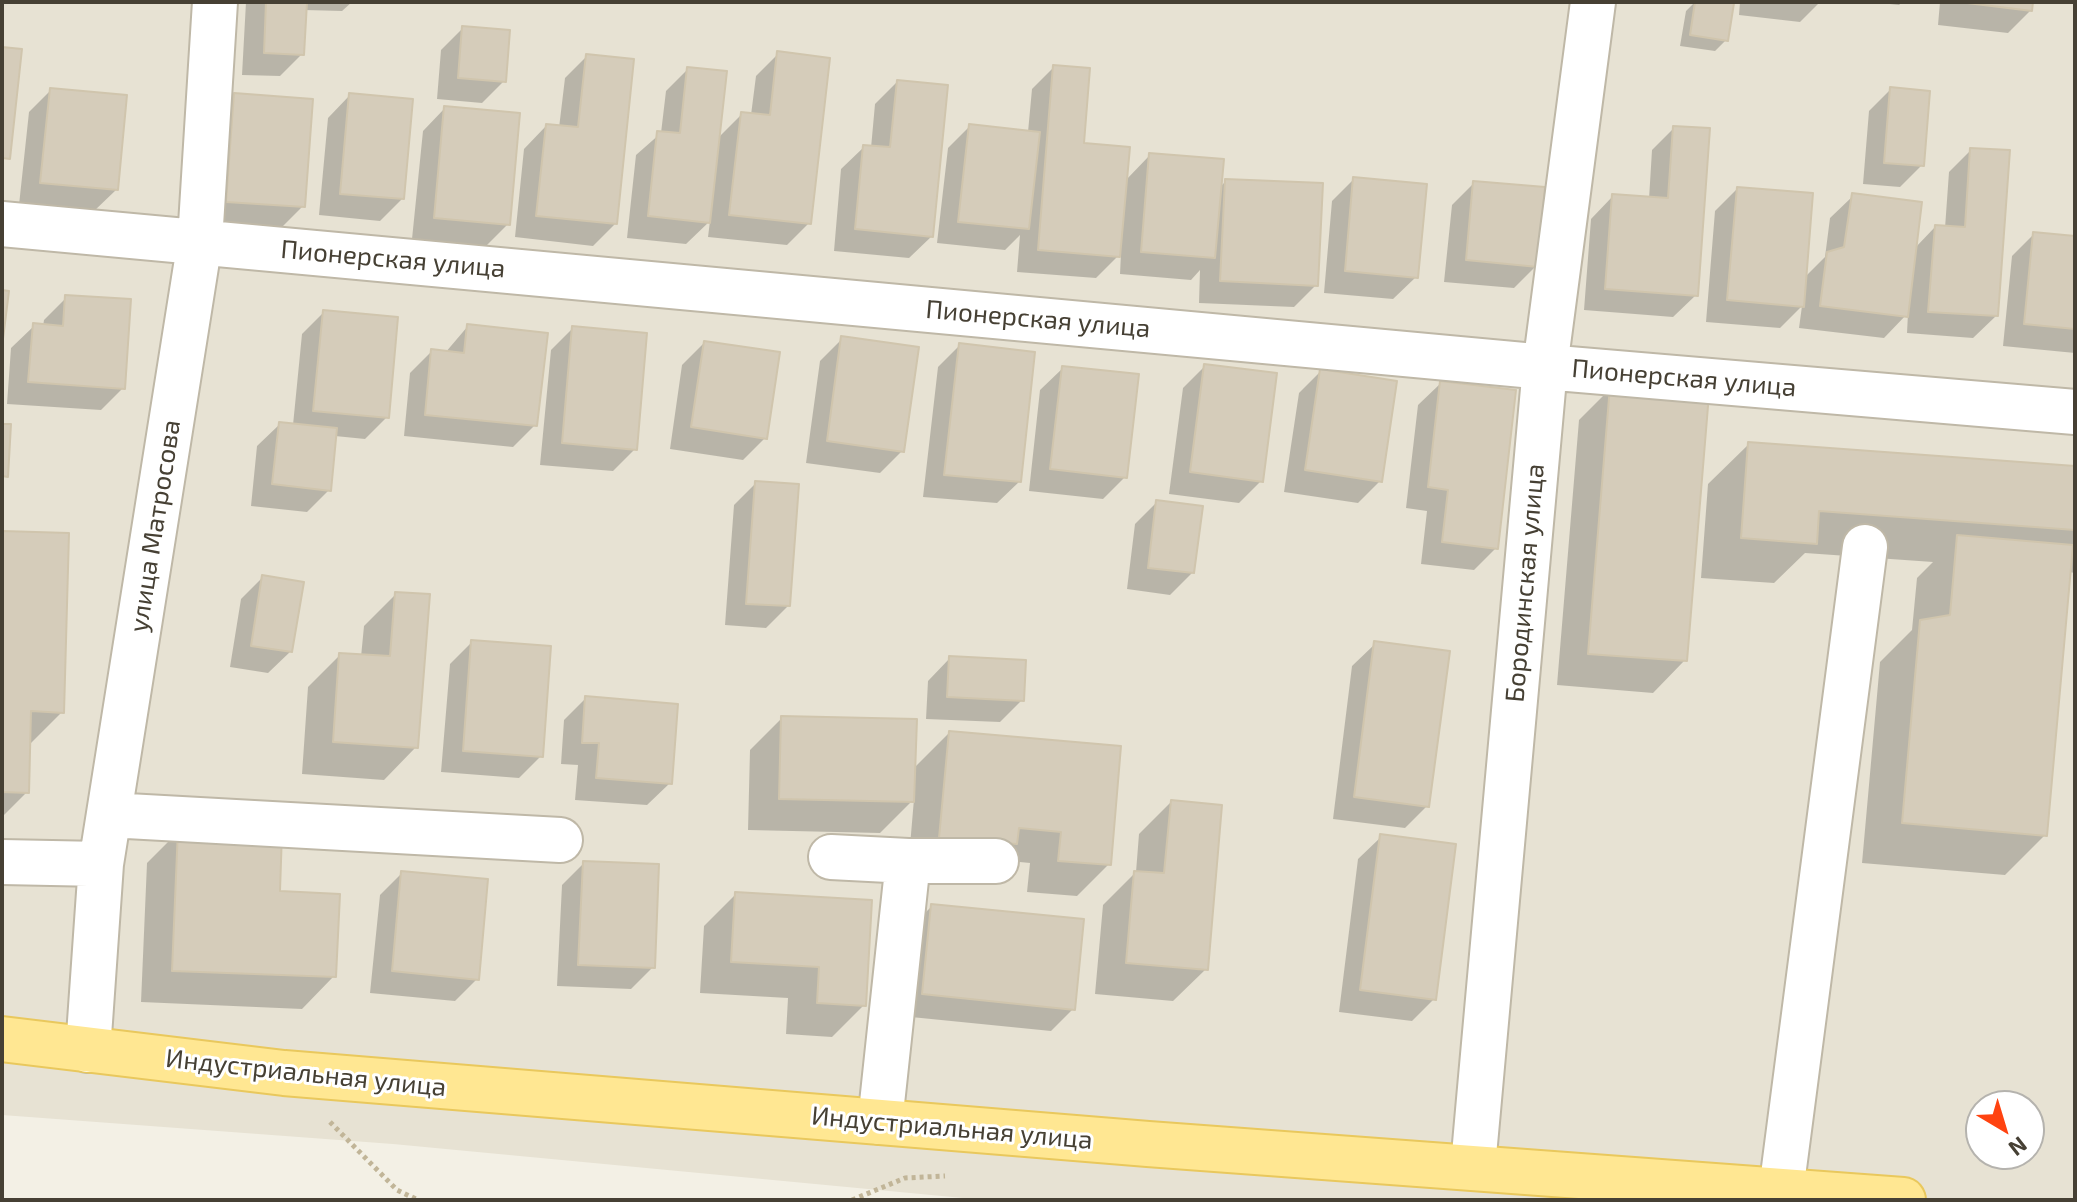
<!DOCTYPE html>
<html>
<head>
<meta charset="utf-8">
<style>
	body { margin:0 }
	#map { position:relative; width:2077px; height:1202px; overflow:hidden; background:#f3f0e5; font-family:"Exo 2",sans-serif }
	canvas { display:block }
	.frame { position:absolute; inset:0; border:4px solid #464034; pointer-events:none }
	.north { position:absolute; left:1965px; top:1090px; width:80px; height:80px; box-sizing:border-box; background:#fff; border:2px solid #b5b3ae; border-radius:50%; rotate:142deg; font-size:22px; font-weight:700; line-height:32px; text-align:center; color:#464034 }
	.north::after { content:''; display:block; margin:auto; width:28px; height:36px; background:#ff4310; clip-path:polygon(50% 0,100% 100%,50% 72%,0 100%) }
</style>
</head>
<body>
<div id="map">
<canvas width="2077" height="1202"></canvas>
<div class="frame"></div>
<div class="north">N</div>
</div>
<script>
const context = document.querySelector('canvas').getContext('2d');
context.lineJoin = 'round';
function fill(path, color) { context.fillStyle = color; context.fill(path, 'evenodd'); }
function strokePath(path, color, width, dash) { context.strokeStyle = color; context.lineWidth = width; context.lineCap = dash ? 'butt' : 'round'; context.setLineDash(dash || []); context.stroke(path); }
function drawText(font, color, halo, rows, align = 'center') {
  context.font = font + ' "Exo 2",sans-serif'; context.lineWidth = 6; context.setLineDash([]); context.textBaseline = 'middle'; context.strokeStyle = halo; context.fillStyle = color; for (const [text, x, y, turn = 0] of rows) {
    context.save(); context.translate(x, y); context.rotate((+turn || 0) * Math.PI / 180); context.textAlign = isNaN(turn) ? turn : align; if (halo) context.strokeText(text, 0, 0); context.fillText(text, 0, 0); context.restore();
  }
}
fill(new Path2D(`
	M2 2H2075V1200H984L393 1144 2 1115ZM1981 1106H2029V1154H1981Z`), '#e7e2d3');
fill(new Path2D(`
	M246 2H352L342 11 304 10 302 54 280 76 242 75Z
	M1695 2 1731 5 1726 40 1715 51 1680 46 1686 11Z
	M1740 2H1820L1800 22 1739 15Z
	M1871 2H1902L1899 5Z
	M1940 2H2031L2030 11 2008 33 1938 25Z
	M463 28 504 81 482 103 437 99 441 50Z
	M778 54 809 223 787 245 708 237 710 221 686 244 627 238 636 155 661 133 666 91 688 69 718 138 742 114 751 115 756 76Z
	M587 56 615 224 593 246 515 237 524 149 546 126 559 128 565 78Z
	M1054 67 1082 145 1125 181 1150 155 1219 188 1226 181 1316 285 1294 307 1199 303 1200 270 1191 280 1120 274 1121 253 1096 278 1017 272 1020 235 1005 250 937 243 948 148 970 126 1028 132 1032 89Z
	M897 82 932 236 909 258 834 251 841 169 864 147 871 148 875 104Z
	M1891 89 1922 165 1900 187 1863 184 1869 111Z
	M51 90 116 190 93 212 19 205 29 112Z
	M350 95 403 198 380 221 319 215 328 118Z
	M235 96 303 206 281 228 205 223 213 118Z
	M445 108 508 224 486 246 412 239 423 131Z
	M1674 128 1696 295 1673 317 1584 310 1591 219 1613 196 1649 199 1652 150Z
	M1971 150 1996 316 1973 338 1907 333 1908 313 1884 338 1799 328 1802 306 1780 328 1706 322 1715 211 1737 189 1804 278 1825 257 1830 218 1853 196 1915 248 1935 227 1945 228 1949 172Z
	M1354 179 1416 277 1393 299 1324 293 1332 201Z
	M1474 183 1536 266 1514 288 1444 282 1452 205Z
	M2034 234 2075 238V353L2003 346 2012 256Z
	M66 298 123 388 101 410 7 404 11 348 34 326H43L44 320Z
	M324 312 387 417 365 439 335 436 329 490 307 512 251 506 257 446 280 424 293 425 302 334Z
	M468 326 535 425 513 447 404 436 410 373 432 351 445 353Z
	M573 328 635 449 613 471 540 465 551 350Z
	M842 339 902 451 880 473 806 463 820 361Z
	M704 343 765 438 743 460 670 449 682 365Z
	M960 345 1020 481 997 503 923 497 938 367Z
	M1205 366 1261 481 1239 503 1169 494 1183 388Z
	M1063 368 1125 477 1103 499 1029 491 1040 390Z
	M1321 371 1380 481 1358 503 1284 492 1299 393Z
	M1441 383 1496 548 1474 570 1421 564 1427 511 1406 508 1418 405Z
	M1611 388 1685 660 1653 693 1557 685 1579 420Z
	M1749 444 2075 468V573L2069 572 2045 835 2005 875 1862 863 1880 662 1912 630 1917 578 1933 562 1805 553 1774 583 1701 578 1708 484Z
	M756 483 788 606 766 628 725 625 734 505Z
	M1157 502 1193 572 1170 595 1127 589 1135 524Z
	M2 533 62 712 28 746 27 792 2 817Z
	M263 577 291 651 268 673 230 667 241 599Z
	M396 594 416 747 384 780 302 774 308 687 340 655 361 657 364 626Z
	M472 642 541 756 519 778 441 772 450 664Z
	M1375 644 1427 806 1405 828 1333 819 1352 666Z
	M950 658 1022 700 1000 722 926 719 928 681Z
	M586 698 670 783 647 805 575 800 578 765 561 764 564 720Z
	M782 718 913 769 949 733 1109 864 1077 896 1027 892 1030 863 999 860 908 869 914 799 880 833 748 830 750 750Z
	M1171 802 1206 969 1173 1001 1095 994 1103 905 1136 872 1139 834Z
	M179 831 278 893 334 976 302 1009 141 1002 147 863Z
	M1381 837 1434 999 1412 1021 1339 1012 1358 859Z
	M584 863 653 967 631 989 557 986 562 885Z
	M402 873 477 979 455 1001 370 993 380 895Z
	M736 894 864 1005 832 1037 786 1034 788 998 700 993 704 926Z
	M932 906 1073 1009 1051 1031 901 1016 910 928Z`), '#0003');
const building = new Path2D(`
	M266 2H307L304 55 264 53Z
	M1695 2 1734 3 1728 41 1690 35Z
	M1959 2H2033L2032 11Z
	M462 26 510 30 506 82 458 78Z
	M2 47 22 49 10 159 2 158Z
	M777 51 830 58 811 224 729 215 741 112 770 115Z
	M586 54 634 59 617 224 536 216 546 124 578 127Z
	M1053 65 1090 68 1084 143 1130 147 1120 257 1038 250Z
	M687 67 727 71 710 223 648 216 657 131 680 133Z
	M897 80 948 85 933 237 855 229 863 145 890 147Z
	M1890 87 1930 91 1924 166 1884 163Z
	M50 88 127 95 118 190 40 183Z
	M234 93 313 99 305 207 226 202Z
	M349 93 413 99 404 199 340 194Z
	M444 106 520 113 510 225 434 218Z
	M969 124 1040 132 1029 229 958 222Z
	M1673 126 1710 128 1698 296 1605 289 1612 194 1668 198Z
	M1970 148 2010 150 1998 316 1928 312 1935 225 1965 227Z
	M1149 153 1224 159 1215 258 1141 252Z
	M1353 177 1427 184 1418 278 1345 271Z
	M1225 179 1323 183 1318 286 1220 281Z
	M1473 181 1545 187 1538 267 1466 260Z
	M1737 187 1813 193 1804 307 1727 300Z
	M1852 193 1922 202 1908 317 1820 306 1827 252 1844 247Z
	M2033 232 2075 236V329L2024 324Z
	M2 290 9 291 2 347Z
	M65 295 131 299 125 389 28 382 33 323 63 326Z
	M323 310 398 317 389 418 313 411Z
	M467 324 548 333 537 426 425 415 431 349 464 353Z
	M572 326 647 333 637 450 562 443Z
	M841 336 919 347 904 452 827 441Z
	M704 341 780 352 767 439 691 427Z
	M959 343 1035 352 1021 482 944 475Z
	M1204 364 1277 373 1263 482 1190 472Z
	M1062 366 1139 374 1127 478 1050 469Z
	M1320 369 1397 381 1382 482 1305 470Z
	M1440 381 1516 390 1498 549 1442 542 1448 490 1428 487Z
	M1610 386 1709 394 1687 661 1588 654Z
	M279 422 337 428 331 491 272 484Z
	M2 424H11L8 477 2 476Z
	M1748 442 2075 466V530L1819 511 1817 544 1741 538Z
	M755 481 799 484 790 606 746 604Z
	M1156 500 1203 506 1194 573 1148 568Z
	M2 531 69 533 64 713 31 711 29 793 2 792Z
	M1957 535 2073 545 2047 836 1902 823 1920 620 1950 615Z
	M262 575 304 582 292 652 251 646Z
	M395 592 430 594 418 748 333 742 339 653 390 656Z
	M471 640 551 646 543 757 463 751Z
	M1374 641 1450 651 1429 807 1354 797Z
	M949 656 1026 660 1024 701 947 697Z
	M585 696 678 704 672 784 596 778 599 743H582Z
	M781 716 917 719 914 802 779 799Z
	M949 731 1121 746 1111 865 1058 861 1061 832 1019 828 1017 844 939 838Z
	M1171 800 1222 805 1208 970 1126 963 1134 871 1164 873Z
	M178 829 282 832 280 891 340 894 336 977 172 971Z
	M1380 834 1456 844 1436 1000 1360 990Z
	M583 861 659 864 655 968 578 965Z
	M401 871 488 879 479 980 392 971Z
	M735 892 872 900 866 1006 817 1003 819 967 731 962Z
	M931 904 1084 919 1075 1010 922 994Z`);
fill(building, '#d5ccba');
strokePath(building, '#d0c5ad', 2);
const minor = new Path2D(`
	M2 224 1545 367 2075 412
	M109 815 560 840
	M831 857 908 861 880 1122
	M908 861H996
	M2 862 101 864
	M88 1050 101 864 200 241 215 2
	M1473 1166 1545 367 1593 2
	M1781 1191 1865 547`);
const major = new Path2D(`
	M2 1039 284 1073 1148 1144 1903 1200`);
strokePath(minor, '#bfb8a7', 48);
strokePath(major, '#e9c85d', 48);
strokePath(new Path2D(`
	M330 1122 397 1190 418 1200
	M852 1200 905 1178 945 1176`), '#c1b598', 5, [4, 4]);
strokePath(minor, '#fff', 44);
strokePath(major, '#ffe792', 44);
drawText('26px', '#464034', '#fff', [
	["Пионерская улица",393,259,5],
	["Пионерская улица",1038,319,5],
	["Пионерская улица",1684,378,5],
	["улица Матросова",155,526,-81],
	["Бородинская улица",1525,583,-85],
	["Индустриальная улица",306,1073,6],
	["Индустриальная улица",952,1128,5]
]);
</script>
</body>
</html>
